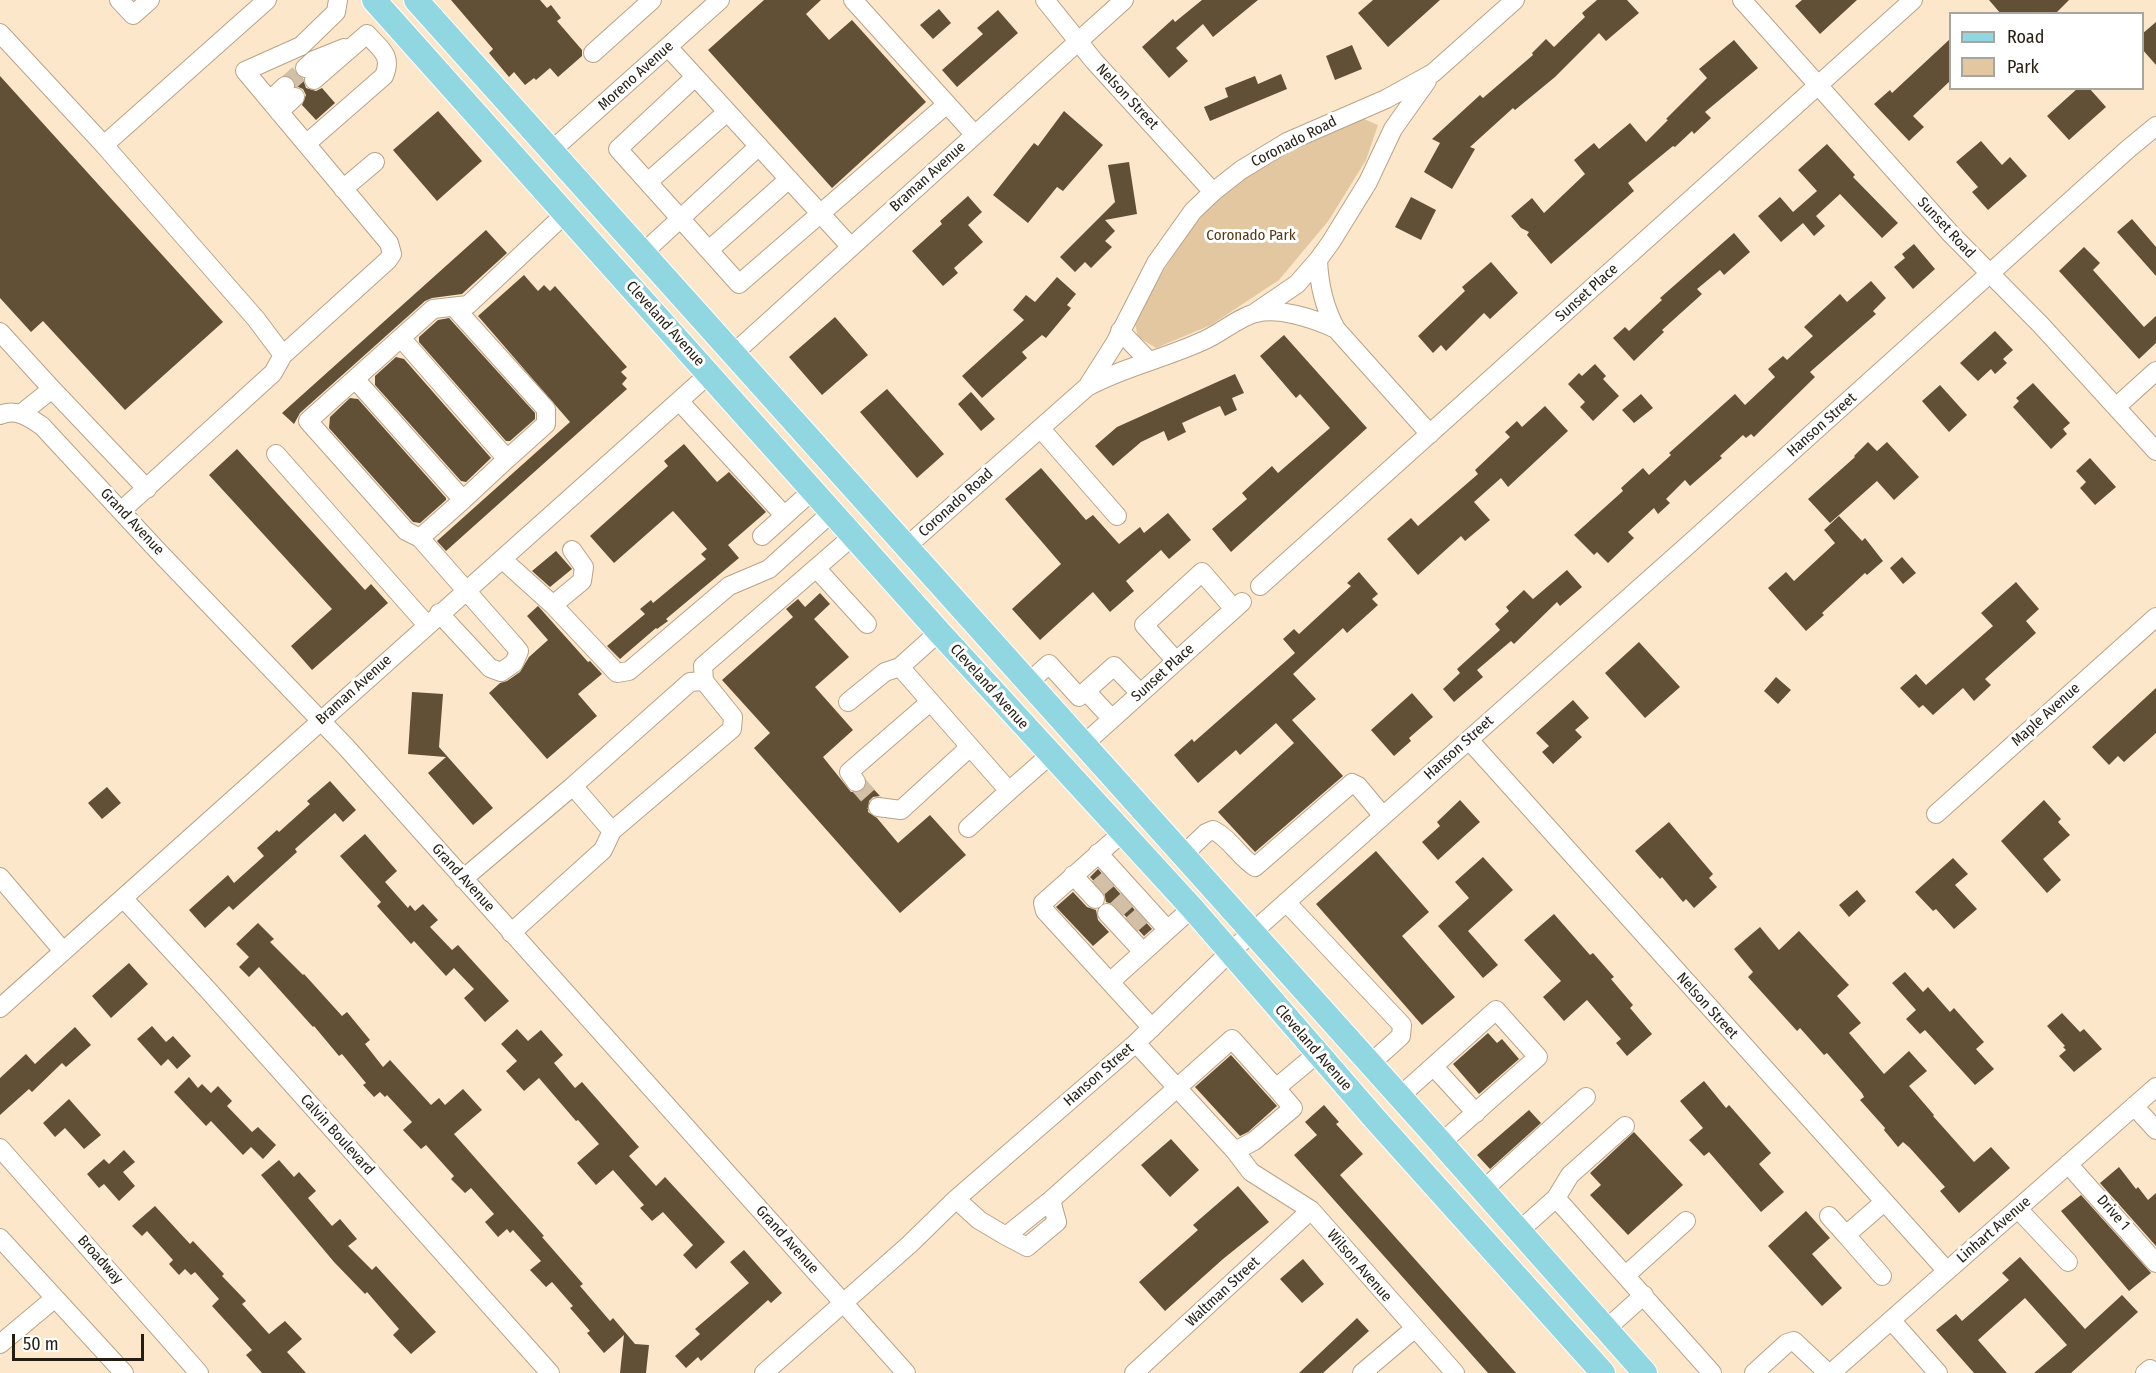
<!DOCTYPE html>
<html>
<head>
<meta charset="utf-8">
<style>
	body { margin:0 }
	#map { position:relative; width:2156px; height:1373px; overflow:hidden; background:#fde7ca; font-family:"Fira Sans Condensed",sans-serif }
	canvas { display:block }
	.legend { position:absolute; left:1949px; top:12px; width:195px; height:78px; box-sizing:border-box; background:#fff; border:2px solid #a7a5a0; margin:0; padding:8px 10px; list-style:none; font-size:18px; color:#241d12 }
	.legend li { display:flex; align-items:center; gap:12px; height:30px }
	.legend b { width:30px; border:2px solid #a7a5a0 }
	.scale { position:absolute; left:12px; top:1334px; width:132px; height:27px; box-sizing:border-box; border:3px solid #241d12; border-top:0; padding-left:8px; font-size:18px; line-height:21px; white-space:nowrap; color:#241d12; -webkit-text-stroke:4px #fff; paint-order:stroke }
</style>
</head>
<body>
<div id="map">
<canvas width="2156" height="1373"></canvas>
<ul class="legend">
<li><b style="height:8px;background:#91d7e2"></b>Road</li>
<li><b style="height:16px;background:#e3c7a1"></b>Park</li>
</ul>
<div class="scale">50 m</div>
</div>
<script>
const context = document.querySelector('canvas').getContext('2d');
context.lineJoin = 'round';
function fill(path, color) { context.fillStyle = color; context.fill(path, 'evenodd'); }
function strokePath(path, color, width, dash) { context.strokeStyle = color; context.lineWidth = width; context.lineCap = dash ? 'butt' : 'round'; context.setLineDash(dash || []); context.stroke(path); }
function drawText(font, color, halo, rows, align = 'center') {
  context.font = font + ' "Fira Sans Condensed",sans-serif'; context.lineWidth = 6; context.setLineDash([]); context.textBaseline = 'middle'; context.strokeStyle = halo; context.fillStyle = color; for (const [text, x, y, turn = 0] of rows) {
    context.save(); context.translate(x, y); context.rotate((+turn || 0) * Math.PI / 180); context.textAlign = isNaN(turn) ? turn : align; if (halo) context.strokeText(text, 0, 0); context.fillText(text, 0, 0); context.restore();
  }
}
fill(new Path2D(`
	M1364 119 1378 125 1366 160 1329 220 1279 280 1211 325 1156 348 1138 337 1134 319C1159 279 1182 236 1215 201 1250 163 1316 137 1364 119Z`), '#e3c7a1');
fill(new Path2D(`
	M451 0H540L547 8 551 5 561 18 557 21 582 50V56L558 77 550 68 536 80 534 78 525 85 514 72 509 77 489 53 493 49Z
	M764 0H821L806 14 829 40 852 20 926 102 832 188 708 50Z
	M1202 0H1258L1213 37 1203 24 1176 48 1188 61 1169 78 1142 47 1173 19 1175 22Z
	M1373 0H1440L1388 47 1358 13Z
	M1597 0H1627L1639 13 1606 41 1599 33 1555 77 1515 110 1513 108 1470 147 1475 149 1452 189 1424 172 1440 143 1432 139 1480 95 1483 98 1533 55 1532 53 1546 39 1554 47 1585 17 1582 13Z
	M1802 0H1857L1820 34 1795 6Z
	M1989 0H2069L2055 14H2001Z
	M939 9 951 23 933 39 920 25Z
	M998 10 1018 33 957 87 942 70 983 34 977 28Z
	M2156 22V65L2142 49V34Z
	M1950 39V81L1913 116 1924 127 1909 141 1874 104 1890 90 1892 93Z
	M1734 40 1758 68 1705 112 1711 118 1694 134 1692 131 1675 147 1673 146 1628 183 1634 191 1551 264 1527 235 1529 232 1521 228 1511 216 1532 198 1544 213 1585 174 1574 160 1594 143 1599 149 1630 123 1646 142 1668 120 1666 119 1707 78 1699 69Z
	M1352 45 1362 69 1335 80 1326 56Z
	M295 73 303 79 306 88 316 91 322 88 335 103 316 120 302 105 306 95 303 89 296 86 291 77Z
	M1281 74 1287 89 1210 121 1204 107 1228 97 1225 88 1255 76 1258 84Z
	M0 76 223 322 125 410 43 321 31 332 0 298Z
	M2078 88H2089L2106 107 2069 140 2047 116Z
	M438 111 482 161 437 201 393 150Z
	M1064 111 1103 145 1063 191 1057 187 1028 223 993 195 1034 143 1038 146Z
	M1981 141 2002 165 2010 157 2027 176 1988 210 1972 192 1978 187 1956 162Z
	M1827 144 1855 175 1853 177 1898 223 1882 238 1840 194 1816 216 1825 226 1814 236 1803 223 1781 242 1758 216 1780 197 1793 212 1817 191 1798 170Z
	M1129 162 1137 214 1105 220 1115 231 1105 241 1112 247 1091 268 1085 262 1075 272 1060 257 1115 202 1108 165Z
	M968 196 982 212 968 225 983 242 954 268 958 273 943 286 912 251 942 224 940 221Z
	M1411 197 1436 210 1421 240 1395 227Z
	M2132 219 2156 247V276L2117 232Z
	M486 230 507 253 462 294 432 298 425 301 300 413 294 424 282 413Z
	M1734 233 1750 252 1724 275 1720 270 1697 289 1702 294 1662 330 1664 332 1634 361 1613 338 1625 327 1629 331 1662 300 1660 298Z
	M1914 244 1935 269 1913 289 1894 267 1905 258 1902 254Z
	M2084 247 2100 263 2093 270 2144 327 2156 316V343L2139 359 2059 271Z
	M1491 262 1518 293 1490 319 1484 313 1446 351 1441 345 1433 353 1418 336 1465 291 1462 287Z
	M524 275 538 291 544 285 550 291 555 286 627 367 621 372 627 378 622 384 627 389 446 551 437 541 570 422 478 316Z
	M1057 277 1076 294 1067 305 1071 308 1046 338 1042 335 1022 352 1027 358 982 398 962 376 1024 320 1013 310 1026 295 1035 302Z
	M1871 281 1886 298 1873 311 1876 314 1810 372 1815 377 1754 437 1751 434 1746 438 1743 435 1720 456 1722 458 1690 486 1685 480 1666 499 1670 503 1658 514 1654 508 1628 532 1634 538 1608 563 1597 552 1594 555 1574 535 1623 491 1621 488 1643 468 1649 475 1671 455 1669 453 1735 394 1745 405 1775 377 1768 369 1783 356 1787 360 1813 336 1804 327 1840 294 1847 302Z
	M835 317 868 355 822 395 789 357Z
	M449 318 535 413V419L510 441H506L419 342V337L438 320Z
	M1995 331 2013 350 2003 359 2007 363 1995 374 1991 369 1978 381 1960 363Z
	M1284 335 1367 428 1231 552 1212 529 1247 499 1242 493 1272 466 1278 473 1330 428 1300 394 1296 398 1260 356Z
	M396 357 404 359 491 458 466 482 461 481 375 385V376Z
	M1595 364 1606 376 1603 379 1619 396 1593 421 1580 407 1585 402 1568 384 1579 373 1582 376Z
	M1235 374 1244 393 1232 398 1237 410 1225 416 1220 406 1206 412 1182 423 1186 432 1168 441 1164 431 1141 442 1113 466 1095 446 1117 427Z
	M2033 383 2070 423 2063 429 2067 434 2051 449 2013 407 2019 401 2016 398Z
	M1940 385 1967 415 1949 432 1922 401Z
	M887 389 944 454 917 478 860 412Z
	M971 392 995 419 981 431 958 404Z
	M1641 394 1653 408 1634 423 1622 410Z
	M350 398 358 399 446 498V500L420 523 413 522 329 428 330 417Z
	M1545 406 1568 431 1508 487 1501 478 1474 502 1490 520 1465 541 1461 536 1418 575 1387 539 1411 518 1418 526 1478 474 1475 470 1510 437 1505 432 1517 421 1522 427Z
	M1868 442 1877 451 1887 442 1919 477 1894 500 1877 481 1830 523 1808 499 1855 457 1854 456Z
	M684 444 717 482 729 472 766 512 728 545 739 558 666 619 668 621 657 629 656 628 620 659 607 646 645 614 640 609 651 600 653 603 706 559 701 554 707 549 673 511 614 563 590 536 668 466 664 461Z
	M237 449 365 590 371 584 388 603 312 670 291 646 332 609 209 475Z
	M2090 458 2116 487 2095 505 2080 488 2086 482 2076 471Z
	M1041 468 1086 520 1093 515 1119 544 1140 527 1144 533 1168 513 1191 540 1169 559 1161 550 1126 581 1134 591 1110 612 1093 592 1040 640 1012 609 1061 564 1005 499Z
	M1839 516 1862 541 1865 538 1883 561 1867 575 1865 573 1822 613 1824 615 1806 631 1768 588 1786 572 1794 581 1835 543 1824 530Z
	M556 551 572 569 550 587 532 571Z
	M1902 557 1916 573 1903 584 1890 568Z
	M1567 570 1582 587 1560 606 1557 602 1514 644 1511 641 1477 670 1483 677 1454 702 1443 689 1460 673 1457 669 1500 630 1495 624 1509 611 1506 607 1524 590 1533 599Z
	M1359 572 1378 594 1372 599 1378 605 1347 633 1343 628 1293 674 1316 699 1292 720 1343 776 1255 852 1218 812 1294 743 1276 723 1240 755 1236 750 1198 783 1174 755 1192 739 1194 742 1295 653 1283 639 1294 629 1299 634 1351 586 1347 583Z
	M2016 582 2039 609 2026 621 2036 633 1985 679 1991 685 1974 701 1963 688 1933 715 1923 705 1919 708 1900 688 1916 674 1926 685 1993 626 1981 613Z
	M820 593 830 604 814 619 849 657 815 687 853 730 823 757 851 792 862 791 867 782 880 796 873 797 869 801 868 812 877 818 898 843 930 815 966 855 900 913 754 748 770 733 722 680 793 617 786 609 798 599 805 607Z
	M538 606 588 662 590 661 602 674 578 694 597 716 547 759 489 693 500 683 507 681 520 672 529 657 548 640 527 616Z
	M1639 642 1680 687 1645 718 1605 673Z
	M1776 677 1791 690 1778 704 1764 691Z
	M2156 688V733L2124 762 2118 756 2109 765 2092 747Z
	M412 692 443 694 439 747 493 808 473 825 428 773 446 757 408 754Z
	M1412 693 1433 717 1409 738 1411 741 1394 756 1371 730Z
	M1573 700 1589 718 1575 730 1582 737 1553 764 1542 752 1549 746 1536 733Z
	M330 781 356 810 343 822 335 813 295 849 297 852 233 910 229 906 205 928 189 910 228 875 234 883 264 856 257 848 277 830 279 832 310 804 307 801Z
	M107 787 121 803 102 819 88 803Z
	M1460 800 1480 822 1438 860 1422 842 1440 826 1437 822Z
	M2044 800 2061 819 2058 822 2070 835 2043 859 2061 880 2047 893 2001 841Z
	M1669 822 1713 874 1709 878 1717 887 1694 908 1686 899 1683 902 1662 877 1660 879 1635 851Z
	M365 834 397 871 385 882 408 908 410 905 415 911 423 904 438 920 430 927 452 950 458 945 509 1001 485 1022 464 998 474 989 454 968 446 976 414 941 411 944 377 906 381 902 340 856Z
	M1376 851 1429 912 1402 936 1455 997 1422 1025 1316 904Z
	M1483 857 1513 890 1468 931 1498 965 1483 978 1438 926 1469 898 1455 882Z
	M1953 858 1968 874 1955 885 1977 909 1954 929 1936 909 1933 911 1915 892Z
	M1098 869 1152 929 1144 936 1115 905 1106 902 1104 892 1090 877Z
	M1857 890 1866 901 1849 917 1839 905Z
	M1073 892 1087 907 1096 910 1098 920 1109 932 1093 946 1056 907Z
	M1554 914 1590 955 1593 953 1614 977 1611 979 1633 1005 1630 1008 1652 1034 1627 1056 1616 1043 1621 1039 1587 1000 1564 1021 1543 997 1561 981 1524 940Z
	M258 923 274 939 270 942 303 975 304 974 342 1016 347 1012 370 1040 365 1044 383 1067 390 1060 431 1105 439 1098 445 1105 463 1089 482 1110 454 1134 544 1236 542 1237 583 1284 580 1286 610 1321 613 1318 635 1344 649 1345 646 1373H620L624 1335 604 1353 587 1333 590 1331 570 1308 573 1306 552 1282 546 1287 530 1270 541 1261 513 1230 510 1233 507 1229 498 1237 485 1222 494 1214 471 1188 465 1193 451 1179 454 1176 426 1145 421 1149 403 1130 412 1122 387 1095 385 1097 380 1092 374 1097 363 1085 366 1083 342 1054 339 1056 314 1026 313 1027 259 967 249 977 239 967 249 957 236 944Z
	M1760 927 1779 950 1799 931 1849 985 1837 996 1861 1023 1849 1033 1884 1074 1909 1051 1927 1071 1909 1086 1934 1115 1933 1116 1974 1162 1991 1147 2010 1168 1959 1213 1940 1191 1945 1187 1910 1148 1903 1142 1898 1147 1884 1130 1885 1128 1860 1100 1864 1097 1862 1093 1827 1053 1824 1055 1800 1028 1797 1031 1748 977 1753 972 1734 949Z
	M129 963 148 984 111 1018 92 996Z
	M1905 972 1923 992 1928 987 1950 1012 1954 1008 1984 1042 1976 1049 1994 1069 1975 1085 1925 1030 1920 1034 1906 1019 1916 1010 1892 983Z
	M2062 1013 2080 1032 2084 1029 2102 1049 2074 1072 2059 1056 2066 1050 2063 1047 2065 1046 2047 1026Z
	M152 1026 166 1042 173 1036 191 1056 177 1069 168 1059 161 1066 137 1039Z
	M75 1027 91 1045 66 1067 62 1063 32 1092 29 1089 0 1115V1078L26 1054 35 1064Z
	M517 1029 528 1041 541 1030 563 1055 554 1063 575 1088 582 1082 639 1147 629 1156 656 1186 665 1177 725 1242 696 1269 683 1255 693 1245 663 1212 652 1221 640 1208 644 1205 613 1170 596 1185 577 1163 599 1144 578 1120 576 1121 539 1078 524 1091 506 1071 517 1061 501 1044Z
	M1488 1033 1497 1043 1502 1039 1519 1059 1479 1094 1453 1064Z
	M1231 1055 1277 1106 1248 1132 1240 1136 1195 1087Z
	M189 1077 198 1088 202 1084 211 1093 218 1086 232 1101 227 1106 252 1132 258 1127 276 1145 263 1159 251 1147 243 1155 211 1121 206 1126 174 1092Z
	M1704 1081 1726 1108 1729 1105 1771 1153 1759 1164 1784 1192 1761 1212 1709 1152 1704 1156 1689 1140 1703 1128 1680 1101Z
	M69 1099 101 1135 84 1149 65 1128 55 1137 43 1123Z
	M1324 1105 1339 1122 1336 1124 1363 1154 1340 1175 1516 1373H1488L1294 1155 1317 1135 1305 1122Z
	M1529 1110 1541 1123 1490 1169 1477 1155Z
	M1634 1132 1683 1185 1628 1235 1590 1195 1601 1185 1590 1173Z
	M1171 1139 1199 1170 1170 1197 1141 1165Z
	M124 1150 135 1162 123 1172 135 1186 119 1201 104 1184 99 1188 87 1174 104 1159 109 1164Z
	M279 1160 294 1177 299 1172 316 1191 308 1198 332 1226 340 1219 357 1239 348 1246 372 1270 376 1266 436 1332 411 1354 393 1335 399 1329 367 1292 365 1294 334 1262 261 1175Z
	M2119 1167 2136 1189 2138 1187 2148 1200 2156 1193V1246L2100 1183Z
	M1238 1186 1269 1222 1223 1259 1165 1311 1139 1282 1198 1230 1193 1225Z
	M2081 1195 2151 1273 2129 1291 2061 1211Z
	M155 1206 190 1244 193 1241 224 1274 222 1276 246 1301 242 1304 269 1334 285 1321 302 1339 287 1352 306 1373H262L246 1355 252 1350 212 1306 219 1299 195 1272 191 1275 185 1269 179 1275 169 1264 173 1260 147 1231 142 1236 132 1226Z
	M1806 1211 1830 1238 1812 1254 1842 1288 1822 1306 1768 1246Z
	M744 1250 782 1293 771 1303 768 1300 701 1361 698 1357 686 1368 675 1356 700 1334 695 1329 749 1283 730 1262Z
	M2020 1257 2085 1329 2122 1295 2138 1312 2071 1373H2034L2067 1345 2025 1298 1978 1340 2007 1373H1974L1936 1330 1956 1314 1962 1321 2009 1280 2002 1273Z
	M1303 1259 1324 1284 1302 1303 1280 1279Z
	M1357 1318 1369 1331 1323 1373H1299Z`), '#614f36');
strokePath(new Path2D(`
	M285 86 305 68
	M856 782 878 807
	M1097 889 1113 875
	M1116 910 1131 896
	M1130 926 1146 912`), '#d2bfa5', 18, [18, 9]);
const minor = new Path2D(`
	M119 0 133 15 150 0
	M853 0 975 135
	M1045 0 1094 61 1213 192
	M1742 0 1951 234 2040 324 2156 451
	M0 33 104 145 256 319 283 355
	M668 47 851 247
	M593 53 652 0
	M305 68 314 60 344 48
	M695 77 618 149 739 284 947 104
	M1427 81 1393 129 1368 182 1331 242 1318 260C1319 285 1324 307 1336 329L1430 434
	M270 100 285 86
	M279 112 295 97
	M306 144 384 76C393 55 380 49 367 34L314 80
	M104 145 267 0
	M551 151 720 0
	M648 182 727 112
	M343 189 375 162
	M709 250 789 179
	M643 253 759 146
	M1256 312 1297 284 1318 260
	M1120 331 1148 360
	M0 332 52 389 22 413
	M401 338 507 459 546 424V409L454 307
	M733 354 1124 0
	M355 379 463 500 420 538
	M1087 387 1115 343 1156 263 1193 211 1213 192 1241 170 1287 142 1386 99 1433 73 1515 0
	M52 389 147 489
	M679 401 784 515
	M2116 407 2156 371
	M0 415C16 408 29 417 42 426L157 550 346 747 906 1373
	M1041 429 1117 516
	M276 454 427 625
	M463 500 507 459
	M121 511 273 373 283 355 388 260 392 254 389 243 245 71 301 46 336 12 338 0
	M762 536 813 490
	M906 547 1087 387C1125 366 1168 358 1207 339 1222 332 1241 316 1256 313 1279 307 1315 319 1336 329
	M502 559 553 605 617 673 629 671 729 586 769 569 832 512
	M816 568 867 624
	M1260 586 1913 0
	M553 605 582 581 584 567 572 550
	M439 613 490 668 501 672 514 663 519 651 514 645 420 538 406 531 308 421 433 309 468 305 566 213
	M939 632 900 667 1009 791 1050 755
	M1176 661 1144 625 1202 572 1234 609
	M1028 683 1049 664 1079 697 1086 691
	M848 702 885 672 900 667
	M1112 719 1086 691 1114 666 1140 693
	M1469 740 1947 1271
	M1083 745 1242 602
	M856 782 849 772 930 702
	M573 786 690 682 704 681
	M878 807 901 810 970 747
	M1936 814 2156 617
	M968 828 1009 791
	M1122 833 1043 903 1045 911 1152 1028
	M1098 853 1167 929
	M1183 855 1206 833 1213 830C1230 838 1239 857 1255 867L1352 783 1358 786 1383 816
	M1073 875 1095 899
	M0 877 63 951
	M463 879 573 786 612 831
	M123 898 208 990 550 1373
	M1286 902 1402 1025 1401 1036 1370 1064
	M1107 913 1143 952
	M511 933 603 850 612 831 732 729 733 717 704 681 703 666 853 536
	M1110 982 1192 908
	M0 1008 709 374
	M1136 1043 1235 1151 1251 1172 1311 1210 1455 1373
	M1434 1067 1476 1113
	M1399 1097 1496 1010 1538 1057 1441 1143
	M2134 1106 2156 1130
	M0 1148 199 1373
	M1235 1151 1254 1141 1293 1108 1276 1088 1318 1053
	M2068 1164 2156 1263
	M1483 1190 1586 1097
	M1556 1198 1570 1175 1625 1126
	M956 1199 979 1220 1006 1236 1051 1200 1232 1039 1276 1088
	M2018 1209 2068 1262
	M1829 1216 1846 1235
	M1519 1231 1556 1198 1712 1373
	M1006 1236 1027 1247 1057 1222 1051 1200
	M0 1238 124 1373
	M1626 1275 1686 1221
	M1882 1276 1846 1235 1884 1202
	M1891 1320 1938 1373
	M1606 1329 1644 1295
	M0 1344 55 1298
	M764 1373 910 1244 956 1199 1136 1043 1229 953 1688 545 2127 150 2156 126
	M1134 1373 1311 1210
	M1362 1373 1414 1329
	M1754 1373 1787 1343 1794 1341 1828 1373
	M1831 1373 2156 1087
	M2145 1373 2150 1369`);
const major = new Path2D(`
	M374 0 939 632 1192 908 1375 1119 1603 1373
	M416 0 1429 1129 1645 1373`);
strokePath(minor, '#b8a388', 20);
strokePath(major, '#fff', 26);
strokePath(minor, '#fff', 18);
strokePath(major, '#91d7e2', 24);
drawText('15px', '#241d12', '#fff', [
	["Moreno Avenue",636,76,-42],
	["Nelson Street",1127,97,47],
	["Coronado Road",1294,142,-27],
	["Braman Avenue",928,177,-42],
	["Sunset Road",1946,228,47],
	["Sunset Place",1587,293,-42],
	["Cleveland Avenue",665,324,48],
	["Hanson Street",1822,425,-42],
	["Coronado Road",956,503,-42],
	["Grand Avenue",132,522,47],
	["Sunset Place",1163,673,-42],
	["Cleveland Avenue",989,687,48],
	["Braman Avenue",354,690,-42],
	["Maple Avenue",2046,715,-42],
	["Hanson Street",1459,748,-42],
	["Grand Avenue",463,878,48],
	["Nelson Street",1707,1006,48],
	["Cleveland Avenue",1313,1048,49],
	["Hanson Street",1099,1075,-41],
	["Calvin Boulevard",337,1135,48],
	["Drive 1",2113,1213,49],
	["Linhart Avenue",1994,1230,-41],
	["Grand Avenue",787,1240,48],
	["Broadway",100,1260,48],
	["Wilson Avenue",1359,1266,49],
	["Waltman Street",1223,1292,-43]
]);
drawText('15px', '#533911', '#fff', [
	["Coronado Park",1251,236]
]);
</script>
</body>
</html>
